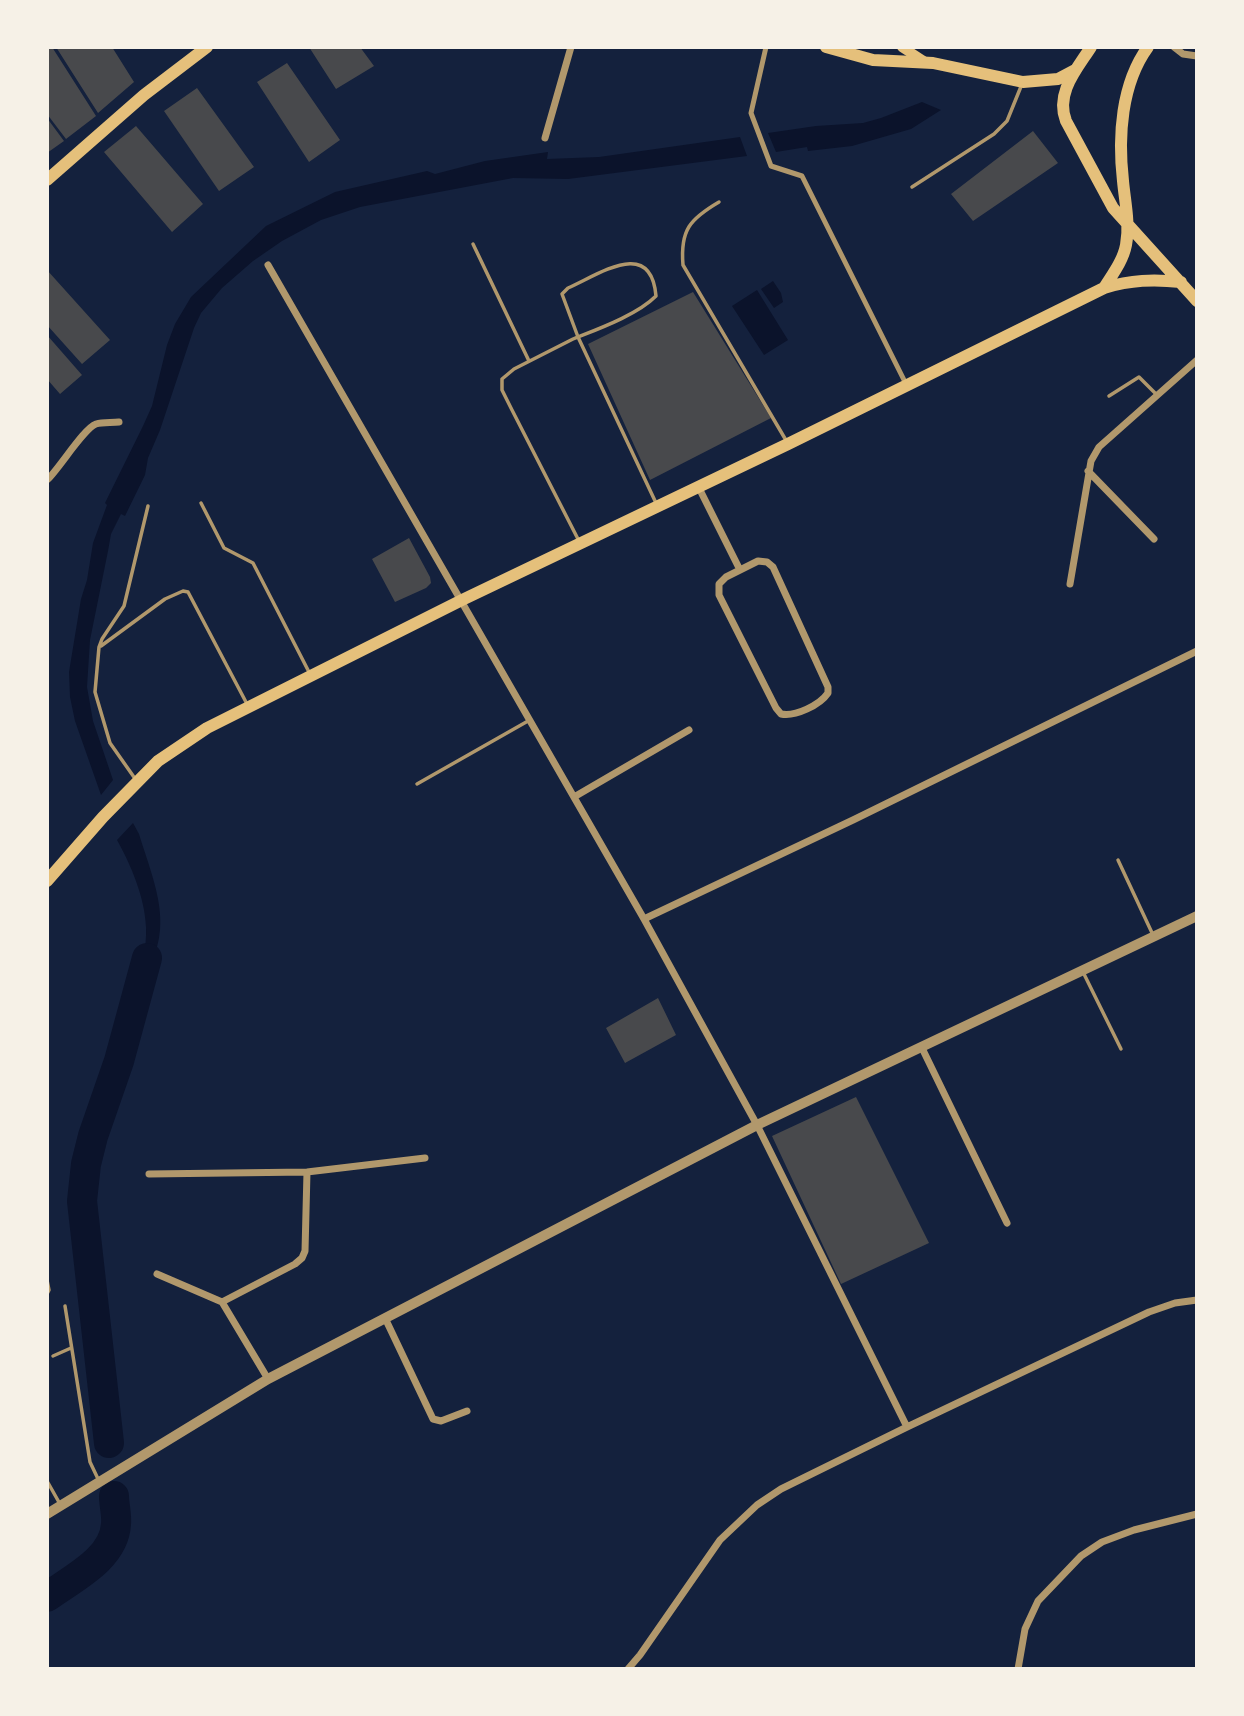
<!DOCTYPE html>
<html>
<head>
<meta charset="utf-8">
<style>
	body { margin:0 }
	#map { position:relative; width:1244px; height:1716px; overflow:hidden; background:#14213d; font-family:"PT Serif",serif }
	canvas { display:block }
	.frame { position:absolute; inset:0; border:49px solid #f6f1e7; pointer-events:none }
</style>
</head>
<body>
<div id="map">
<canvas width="1244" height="1716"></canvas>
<div class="frame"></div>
</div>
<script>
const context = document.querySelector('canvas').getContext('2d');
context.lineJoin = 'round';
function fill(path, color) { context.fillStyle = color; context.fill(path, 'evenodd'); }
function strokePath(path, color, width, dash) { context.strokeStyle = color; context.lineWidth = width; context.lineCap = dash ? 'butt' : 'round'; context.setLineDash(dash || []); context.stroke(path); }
fill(new Path2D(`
	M922 102 941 110 911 129 852 146 808 151 807 147 776 152 768 133 816 126 863 123 881 118Z
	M740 137 747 156 568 179 513 178 360 207 321 220 282 241 253 261 222 288 201 313 194 328 160 430 148 458 145 475 125 516 121 514 111 534 108 551 90 640 87 687 93 721 113 780 101 795 75 721 70 697 69 672 81 599 87 580 93 543 107 505 105 503 143 426 152 406 167 345 175 324 191 297 266 226 335 192 427 171 435 174 485 161 548 152 547 159 599 157Z
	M773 281 781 293 783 302 774 308 761 289Z
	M757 290 788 340 764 355 732 306Z
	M133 823 139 834C148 864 163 899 160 930 158 954 146 976 137 998 140 975 147 950 146 927 145 898 131 865 117 840Z`), '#0b132b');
strokePath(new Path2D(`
	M109 1443 82 1201 86 1164 93 1136 119 1061 147 958
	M47 1597C73 1578 114 1559 116 1524 117 1515 114 1505 114 1496`), '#0b132b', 30);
fill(new Path2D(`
	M47 47H52L96 116 66 139 47 114Z
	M56 47H112L134 82 98 113Z
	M309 47H360L374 66 336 89Z
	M287 63 340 140 309 162 257 82Z
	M197 88 254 167 219 191 164 111Z
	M47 118 64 141 47 153Z
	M136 126 203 204 172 232 104 152Z
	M1033 131 1058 163 973 221 951 194Z
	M47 270 110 340 82 364 47 325Z
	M693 292 771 418 650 480 588 344Z
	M47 335 82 375 60 394 47 379Z
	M409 538 430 577 431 583 426 588 395 602 372 559Z
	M658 998 676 1035 625 1063 606 1028Z
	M856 1097 929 1243 841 1284 772 1136Z`), '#48494c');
strokePath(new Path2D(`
	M912 187 994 134 1007 121 1022 84
	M719 202C690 219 680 230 683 265L787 442
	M473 244 529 361
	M1109 396 1139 377 1156 394
	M201 503 224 548 253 563 310 674
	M579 541 512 410 502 390V379L514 369 573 339C598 329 637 315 656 296 651 237 600 274 568 288L562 294 578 337 656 503
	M101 646 165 599 183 591 188 592 247 704
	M136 780 110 743 95 692 99 647 102 639 124 606 148 506
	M417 784 528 721
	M1118 860 1153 935
	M1083 972 1121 1049
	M47 1280 49 1290 47 1294
	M65 1306 90 1462 99 1481
	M53 1356 71 1348
	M47 1481 60 1504`), '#b1986c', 3.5);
strokePath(new Path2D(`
	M766 47 751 113 771 166 802 176 906 384`), '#b1986c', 5);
strokePath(new Path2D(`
	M1174 47 1183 54 1197 56
	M545 138 571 47
	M268 265 644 919 757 1125 907 1427
	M1088 471 1154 539
	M47 480C59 469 84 428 96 424 103 422 112 423 119 422
	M698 486 740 570
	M758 561 767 562 773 567 828 687V693C820 705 795 717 781 714L776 708 719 595V584L726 577Z
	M1070 584 1091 461 1099 447 1197 360
	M574 797 689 730
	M644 919 853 820 1197 651
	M922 1048 1007 1223
	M149 1174 307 1172 425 1158
	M157 1274 222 1302 295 1264 302 1258 305 1251 307 1172
	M222 1302 268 1379
	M385 1318 433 1419 441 1421 467 1411
	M628 1669 640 1655 720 1540 757 1505 781 1489 907 1427 1149 1312 1175 1303 1197 1300
	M1018 1669 1025 1629 1038 1601 1081 1556 1102 1542 1134 1530 1197 1514`), '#b1986c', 7);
strokePath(new Path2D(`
	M47 1514 268 1379 757 1125 1197 916`), '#b1986c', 10);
strokePath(new Path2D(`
	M902 47 925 62`), '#e5c07b', 10);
strokePath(new Path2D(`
	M826 47 873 60 933 63 1023 82 1058 79 1075 70
	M1091 47C1077 69 1055 93 1066 121L1113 208 1197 301
	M47 180 144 95 207 47
	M1104 288C1112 275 1123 261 1126 245 1130 223 1125 203 1123 181 1118 137 1121 84 1148 47
	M47 881 103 817 158 761 207 728 462 600 788 444 1104 288C1131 280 1153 279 1181 282`), '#e5c07b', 12);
</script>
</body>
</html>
